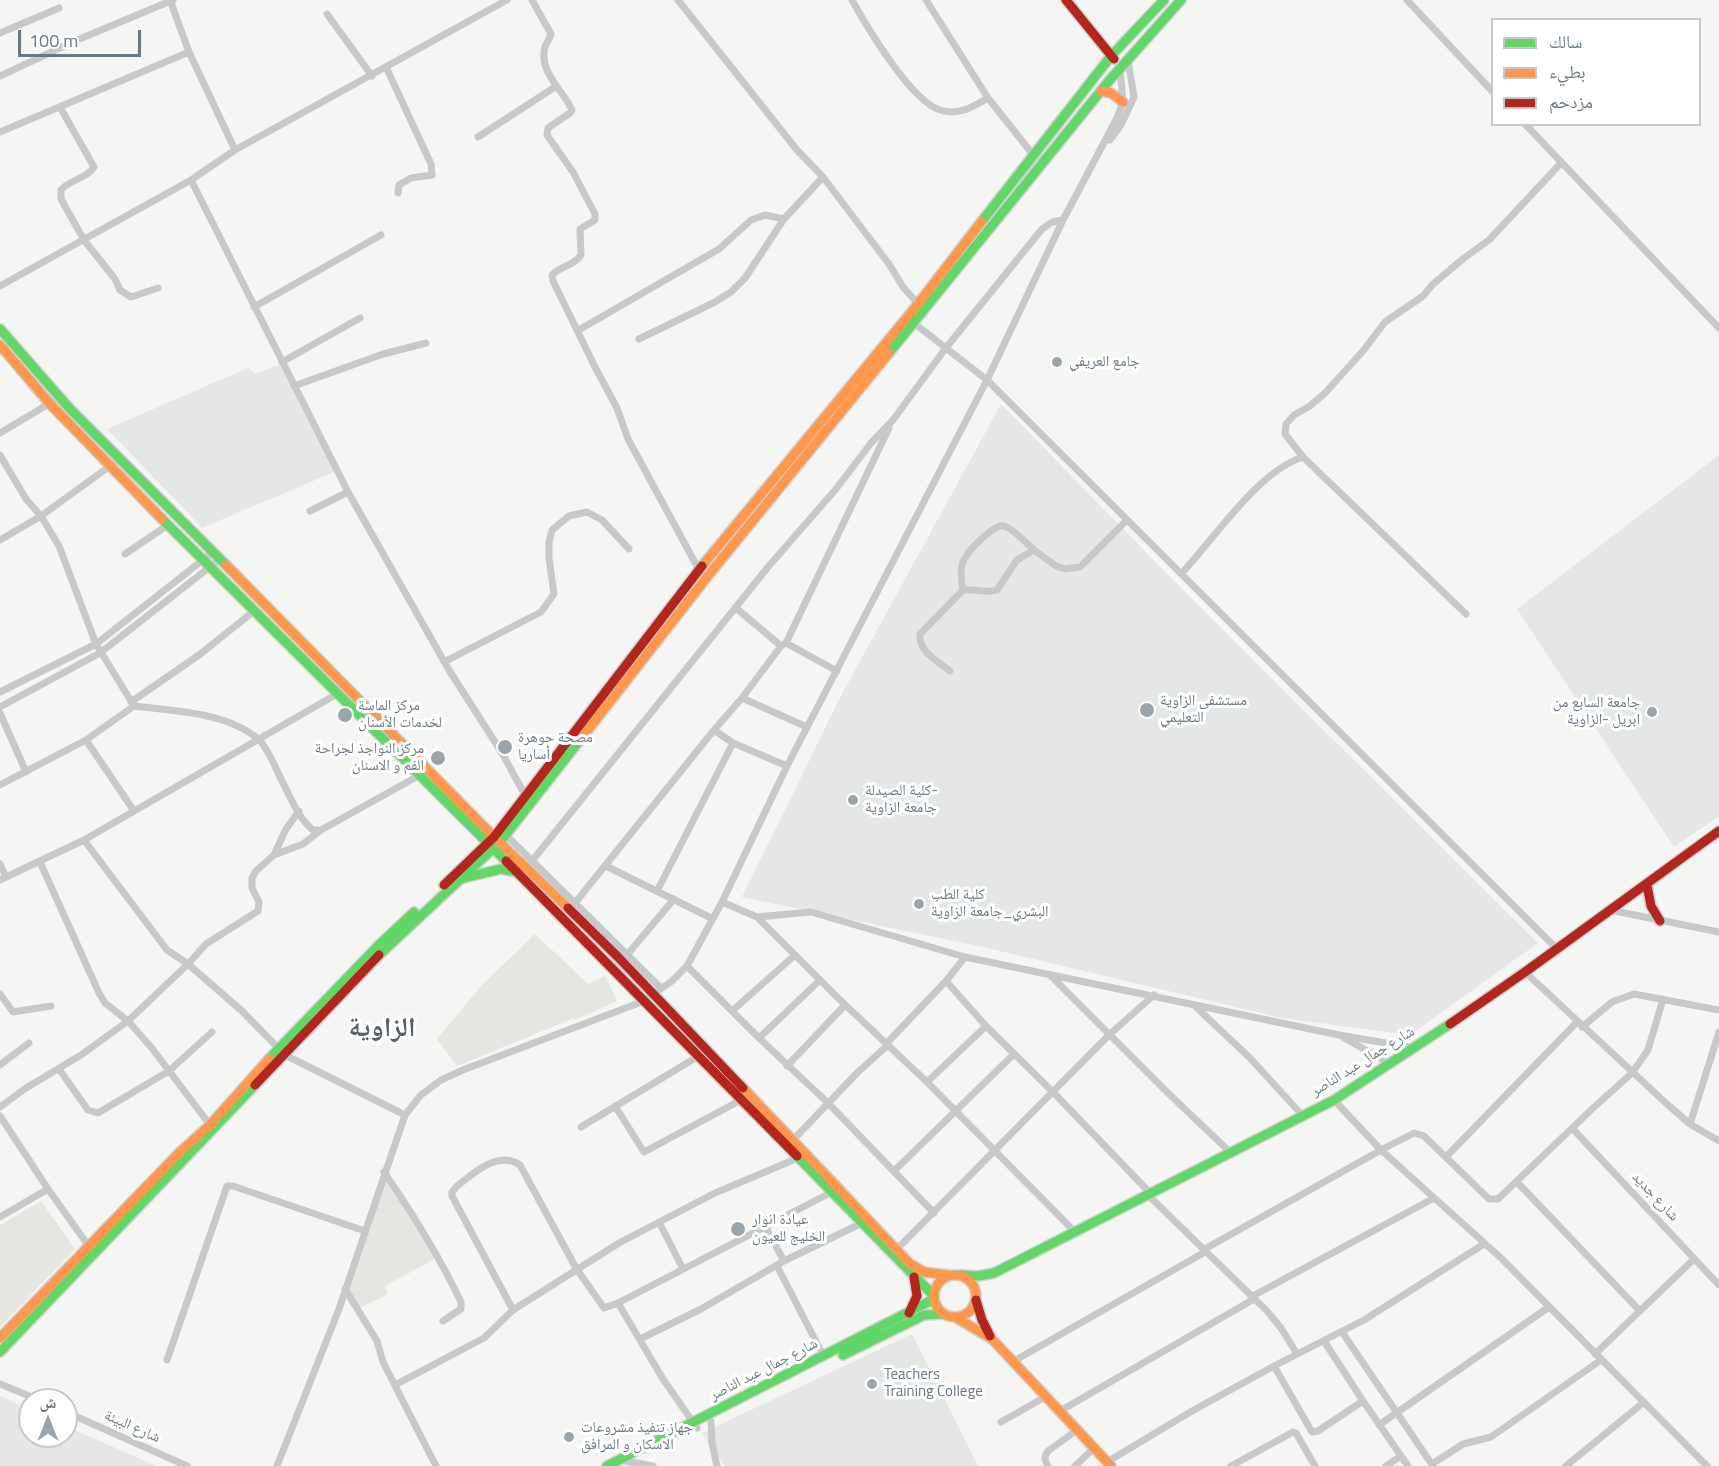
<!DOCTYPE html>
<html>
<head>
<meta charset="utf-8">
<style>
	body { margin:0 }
	#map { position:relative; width:1719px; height:1466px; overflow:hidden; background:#f5f5f4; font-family:"Titillium Web","Noto Naskh Arabic",sans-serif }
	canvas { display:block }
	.legend { position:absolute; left:1491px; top:18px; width:210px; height:108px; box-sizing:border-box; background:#fff; border:2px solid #c3c9cd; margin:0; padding:8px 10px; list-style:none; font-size:18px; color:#697881 }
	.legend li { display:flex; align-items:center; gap:12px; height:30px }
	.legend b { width:30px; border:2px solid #c3c9cd }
	.north { position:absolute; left:18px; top:1388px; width:60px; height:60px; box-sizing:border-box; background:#fff; border:2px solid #c3c9cd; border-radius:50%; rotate:0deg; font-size:16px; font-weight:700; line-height:24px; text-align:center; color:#697881 }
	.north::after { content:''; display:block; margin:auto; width:21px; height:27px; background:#9aa4a9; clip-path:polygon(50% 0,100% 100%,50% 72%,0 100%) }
	.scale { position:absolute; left:18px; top:30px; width:123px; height:27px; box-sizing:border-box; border:3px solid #697881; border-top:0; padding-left:8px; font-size:18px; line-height:21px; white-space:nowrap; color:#697881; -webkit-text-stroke:4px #fff; paint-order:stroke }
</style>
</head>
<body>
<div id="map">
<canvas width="1719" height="1466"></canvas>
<ul class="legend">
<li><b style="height:8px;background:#63d668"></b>سالك</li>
<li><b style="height:8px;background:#ff974d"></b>بطيء</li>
<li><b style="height:8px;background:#b3261e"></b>مزدحم</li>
</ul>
<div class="north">ش</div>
<div class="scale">100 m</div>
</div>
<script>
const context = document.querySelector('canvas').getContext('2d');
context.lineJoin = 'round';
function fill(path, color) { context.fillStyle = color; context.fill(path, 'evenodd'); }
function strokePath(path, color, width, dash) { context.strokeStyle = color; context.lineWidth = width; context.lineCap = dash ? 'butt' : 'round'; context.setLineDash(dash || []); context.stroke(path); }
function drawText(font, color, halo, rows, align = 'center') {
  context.font = font + ' "Titillium Web","Noto Naskh Arabic",sans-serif'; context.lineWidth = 6; context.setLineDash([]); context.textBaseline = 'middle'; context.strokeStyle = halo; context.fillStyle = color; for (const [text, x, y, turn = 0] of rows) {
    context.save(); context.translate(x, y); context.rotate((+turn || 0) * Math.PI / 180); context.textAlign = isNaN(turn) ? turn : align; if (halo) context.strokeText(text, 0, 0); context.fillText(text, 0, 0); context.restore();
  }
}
fill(new Path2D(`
	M281 364 334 472 202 528 107 429 248 368 256 374Z
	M1001 404 1183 590 1538 943 1410 1035 1282 1018 983 947 742 897 842 694Z
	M1719 455V816L1674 847 1517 609Z
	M912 1334 978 1466H725L702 1433Z
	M0 1396 30 1410V1436H66V1426L156 1466H0Z`), '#e5e7e7');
fill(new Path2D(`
	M535 934 588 984 605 976 617 1001 575 1020 574 1018 457 1066 437 1039 482 985Z
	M384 1172 438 1257 385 1286 388 1294 358 1309 346 1289Z
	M41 1201 75 1249 0 1327V1225Z`), '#e4e6e2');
const fast = new Path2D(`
	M982 221 1111 56 1164 0
	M0 329 70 409 226 565
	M889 353 1108 82 1181 0
	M162 519 506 861
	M459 879 501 869 517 872
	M379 955 500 842 580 740
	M269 1059 380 944 414 912
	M797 1156 934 1296
	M961 1275 978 1276 994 1273 1334 1100 1450 1024
	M0 1352 255 1085
	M843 1355 924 1315 944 1314
	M607 1466 934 1299`);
const slow = new Path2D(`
	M1101 91 1111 93 1123 102
	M0 345 50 404 162 519
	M226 565 494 837 568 908
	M702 566 918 304 982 221
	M580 740 707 577 889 353
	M743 1088 910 1264 924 1272 948 1275
	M934 1296a21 21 0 1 1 42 0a21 21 0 1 1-42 0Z
	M955 1317 992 1339 1111 1466
	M0 1338 181 1151 210 1125 269 1059`);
const jam = new Path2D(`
	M1066 0 1114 59
	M506 861 797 1156
	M444 885 494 837 702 566
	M1647 885 1651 906 1660 921
	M568 908 618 957 743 1088
	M1450 1024 1525 972 1719 831
	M255 1085 379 955
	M976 1300 982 1320 990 1336
	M909 1313 917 1296 914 1277`);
strokePath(fast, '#d0d1d1', 12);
strokePath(slow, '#d0d1d1', 12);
strokePath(jam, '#d0d1d1', 12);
strokePath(new Path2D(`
	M170 0 189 52 235 150
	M532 0 551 34C550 39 546 43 545 47 538 72 564 91 572 110L570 113 548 128 547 135 573 172 595 214V220L580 229 581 255C574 266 560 266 552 275L553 281 596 369 617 408 628 439 699 570 707 577
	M678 0 797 150 823 177 889 264 903 287 920 306
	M852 0C867 27 911 101 940 110 958 116 973 107 988 98
	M926 0 988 98 1034 156
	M1407 0 1492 91
	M327 14 372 76
	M0 33 59 8
	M386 67 431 164 432 175 411 178 399 185 398 193
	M0 76 77 40 173 0
	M60 107 94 167C87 179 70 179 61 190V199L84 240 115 279 120 290 131 297 158 288
	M1525 124 1719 328
	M0 132 189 52
	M478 137 555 87
	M1110 140 1121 125 1134 97 1128 60
	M191 180 348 492 449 670 502 753 527 799
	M0 286 191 180 235 150 507 0
	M254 307 381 235
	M910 320 987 380 1557 949
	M577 331 719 249 751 220 765 215 784 219
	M639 339 713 303 731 292 745 278 784 219 823 177
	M282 362 360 318
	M294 386 383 354 426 343
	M0 433 52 402
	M0 455 26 499 41 516 59 546 96 644 134 706C173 711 227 712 258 739 267 746 276 769 281 779 290 796 298 818 313 830H321L420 775
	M1303 457 1285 434 1286 424 1294 415 1310 406 1325 393 1363 351 1385 322 1423 296 1433 284 1464 258 1489 240 1561 163
	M310 511 348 492
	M0 540 41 516 121 458
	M125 554 168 525
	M1181 574C1214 539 1258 471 1303 457L1466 614
	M963 590C961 580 959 566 965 558 970 549 995 523 1004 526 1014 529 1026 543 1034 550
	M736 608 781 646
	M786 643 837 671
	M444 662 541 612 554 594 549 558V542L552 530 569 516 587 512 602 520 629 549
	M950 671C937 661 918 651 920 634L963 590C974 588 985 594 997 590L1017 560 1034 550 1056 566 1065 569 1080 567 1127 520
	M0 692 96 644 213 552
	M742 698 807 727
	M131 702 199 655 254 611
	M0 707 100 653 220 559
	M0 713 26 772
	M714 730 733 743 787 766
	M86 740 134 811
	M0 785 86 740 134 706
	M299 811 286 829 274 855 256 871 252 878V888L259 902 258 911 206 944 188 964 242 1011 285 1055 405 1115
	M506 835 661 988
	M274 855 303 844 321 830
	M532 861 768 567 836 489 871 443 893 420 945 349 1042 229 1052 222 1063 220
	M40 862 99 993 105 1003 128 1021 151 1047 210 1125
	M0 864 6 877
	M606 866 713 919
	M0 880 84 840 337 694
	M657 891 733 743
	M722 902 757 917 811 912 965 957 1339 1035 1415 1048
	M575 903 714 730 742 698 781 646 786 643 889 428
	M1610 910 1719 932
	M757 917 838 998 927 1082 1074 1231
	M627 955 674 899
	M687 966 759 1038 829 1104 934 1213
	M1525 972 1668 1105 1690 1124 1719 1141
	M1051 976 1168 1093 1231 1153
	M946 981 986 1026 1054 1093 1151 1194
	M0 994 13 1012 51 1006
	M1196 1007 1250 1058 1303 1116
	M732 1011 795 955
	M1582 1027 1612 1002 1634 994 1719 1010
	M759 1038 820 980
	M1344 1038 1391 1064
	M886 1044 946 981 965 957
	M0 1065 29 1043
	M787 1066 845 1005
	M59 1069 88 1110 98 1113 169 1071 212 1032
	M927 1082 986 1026
	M1334 1100 1381 1150 1501 1258 1707 1466
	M615 1106 644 1152 741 1100
	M0 1107 26 1088 81 1055 128 1021 188 964 167 950 84 840
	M0 1116 48 1189 90 1248
	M1690 1124 1719 1032
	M581 1127 697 1057
	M1572 1128 1719 1285
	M793 1140 858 1072 888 1045
	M1446 1157 1577 1022
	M894 1171 1014 1054
	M384 1172C413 1214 439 1256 461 1302V1309L443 1321
	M1517 1182 1640 1311
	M1148 1195 1267 1311 1281 1328 1297 1354
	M0 1217 48 1189
	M659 1222 683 1269
	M766 1228 784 1261
	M897 1249 1110 1034 1154 995
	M1203 1250 1381 1150 1414 1133 1424 1136 1489 1199H1498L1592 1109 1632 1073 1648 1050 1663 999
	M777 1266 824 1357
	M345 1289 377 1341 383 1362 436 1466
	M1251 1297 1434 1198
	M618 1303 663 1379 697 1428
	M513 1310 452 1196V1192L457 1186C474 1173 498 1150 520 1165L576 1268 604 1308 618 1303 832 1192
	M1342 1332 1433 1466
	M640 1339 701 1309 784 1261 862 1223
	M1324 1341 1363 1401 1408 1466
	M1595 1354 1694 1259
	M167 1360 227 1186H233L365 1231
	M1014 1361 1205 1252
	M1274 1366 1312 1432 1318 1431 1363 1401
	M0 1384 39 1400
	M395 1385 484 1338 513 1310 619 1243 715 1193 798 1158
	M1060 1411 1254 1299
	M66 1412 187 1466
	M711 1421 712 1443 717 1466
	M1001 1422 1047 1396
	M1379 1425 1549 1307
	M620 1460 653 1466
	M1107 1462 1192 1411 1274 1366 1364 1320 1484 1244
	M1432 1464 1463 1444 1491 1437 1601 1360
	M277 1466 339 1309 405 1115 421 1095 441 1080 463 1070 644 1001 672 981 687 966 722 902 787 766 987 380 1063 220 1117 118 1123 102 1120 68
	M1048 1466C1044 1460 1044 1457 1048 1451L1077 1430
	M1075 1466 1093 1449
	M1231 1466 1293 1432 1296 1433 1315 1466
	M1386 1466 1401 1456
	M1566 1466 1644 1402`), '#c6c8c9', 7);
strokePath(fast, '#63d668', 9);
strokePath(slow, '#ff974d', 9);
strokePath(jam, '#b3261e', 9);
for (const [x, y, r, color] of [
	[1057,362,6,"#9aa4a9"],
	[1147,710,8,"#9aa4a9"],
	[1652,712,6,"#9aa4a9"],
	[345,715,8,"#9aa4a9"],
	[505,747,8,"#9aa4a9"],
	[438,758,8,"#9aa4a9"],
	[853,800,6,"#9aa4a9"],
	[919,904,6,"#9aa4a9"],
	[738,1229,8,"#9aa4a9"],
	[872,1384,6,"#9aa4a9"],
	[569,1437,6,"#9aa4a9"]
]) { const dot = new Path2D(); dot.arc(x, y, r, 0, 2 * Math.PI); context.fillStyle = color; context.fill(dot); strokePath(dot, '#fff', 2); }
drawText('15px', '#697881', '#fff', [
	["جامع العريفي",1069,362],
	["مستشفى الزاوية",1160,701],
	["التعليمي",1160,718],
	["جامعة السابع من",1640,703,"right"],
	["ابريل -الزاوية",1640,720,"right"],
	["مركز الماسة",358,706],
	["لخدمات الأسنان",358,723],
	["مصحة جوهرة",518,738],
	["أساريا",518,755],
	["مركز النواجذ لجراحة",424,749,"right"],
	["الفم و الاسنان",424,766,"right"],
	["كلية الصيدلة-",865,791],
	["جامعة الزاوية",865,808],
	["كلية الطب",931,895],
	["البشري_جامعة الزاوية",931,912],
	["عيادة انوار",752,1220],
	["الخليج للعيون",752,1237],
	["Teachers",884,1375],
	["Training College",884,1392],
	["جهاز تنفيذ مشروعات",581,1428],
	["الاسكان و المرافق",581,1445]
], 'left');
drawText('15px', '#697881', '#fff', [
	["شارع جمال عبد الناصر",1363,1062,-32],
	["شارع جديد",1655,1197,47],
	["شارع جمال عبد الناصر",764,1370,-27],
	["شارع البيئة",132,1427,24]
]);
drawText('bold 27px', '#566167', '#fff', [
	["الزاوية",382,1029]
]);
</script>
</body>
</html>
